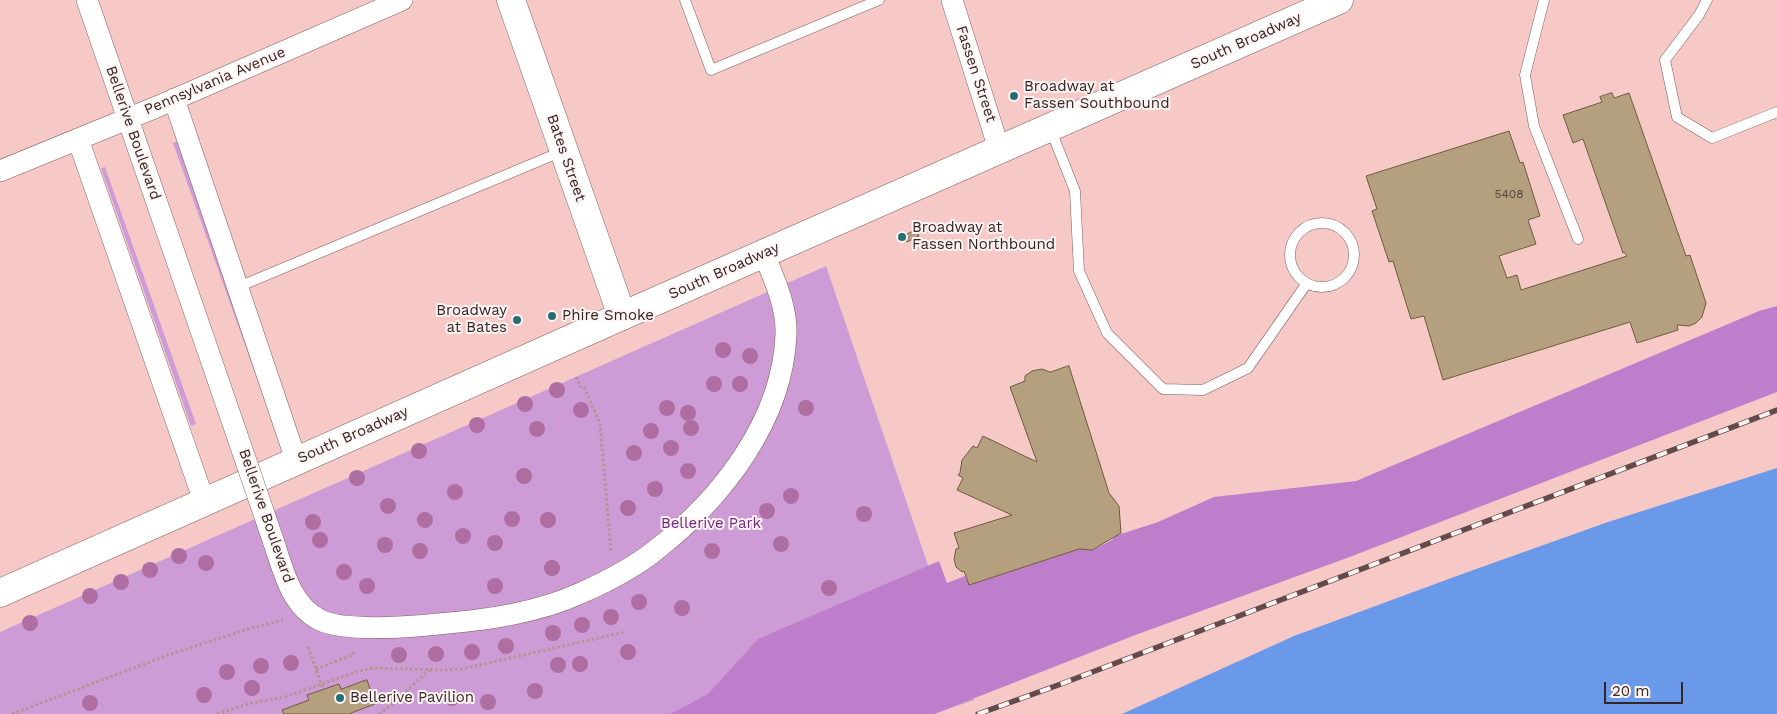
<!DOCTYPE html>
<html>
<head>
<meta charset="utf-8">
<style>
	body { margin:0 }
	#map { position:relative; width:1777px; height:714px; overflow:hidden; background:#f6c9c7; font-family:"Work Sans",sans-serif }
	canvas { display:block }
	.scale { position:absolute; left:1604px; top:682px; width:79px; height:22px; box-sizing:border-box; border:2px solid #362525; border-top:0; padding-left:6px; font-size:15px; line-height:18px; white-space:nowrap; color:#362525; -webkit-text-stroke:4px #fef4f3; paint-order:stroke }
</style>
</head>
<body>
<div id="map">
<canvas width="1777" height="714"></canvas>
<div class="scale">20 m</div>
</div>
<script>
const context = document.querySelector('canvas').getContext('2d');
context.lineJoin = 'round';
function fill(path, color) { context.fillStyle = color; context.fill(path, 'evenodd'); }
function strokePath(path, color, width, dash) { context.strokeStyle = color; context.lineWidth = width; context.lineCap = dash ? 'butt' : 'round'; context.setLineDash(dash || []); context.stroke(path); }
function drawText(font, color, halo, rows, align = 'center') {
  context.font = font + ' "Work Sans",sans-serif'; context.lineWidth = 4; context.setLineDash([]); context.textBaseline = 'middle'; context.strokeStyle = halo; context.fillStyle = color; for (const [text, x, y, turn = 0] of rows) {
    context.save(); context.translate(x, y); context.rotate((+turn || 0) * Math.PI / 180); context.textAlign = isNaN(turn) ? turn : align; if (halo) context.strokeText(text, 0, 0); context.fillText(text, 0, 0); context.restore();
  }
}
fill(new Path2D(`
	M178 141 270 402 266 404 173 143Z
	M105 167 196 424 191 426 101 168Z
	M826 266 974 700 934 714H0V632Z`), '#cd9cd6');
fill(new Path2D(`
	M1777 306V392L1347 558 1138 634 934 714H670L708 694 758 639 939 561 947 583 965 576 969 585 1079 549 1092 550 1112 540 1115 536 1158 522 1214 497 1356 481 1759 311Z`), '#bf7ecc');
fill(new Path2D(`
	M1777 468V714H1122L1294 636 1465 573 1608 522Z`), '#6a99ea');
const building = new Path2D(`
	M1612 93 1614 98 1629 93 1686 256 1690 255 1706 303 1702 317 1696 323 1689 326 1677 325 1678 330 1637 343 1630 322 1443 380 1424 316 1411 319 1393 261 1389 262 1372 211 1377 209 1366 176 1509 131 1520 163 1523 162 1540 216 1528 220 1536 244 1499 256 1507 278 1517 275 1521 290 1627 256 1624 252 1623 253 1583 139 1573 143 1563 115 1602 102 1600 97Z
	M916 230 919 236 907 242 904 236Z
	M1069 366 1109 493 1119 506 1121 533 1092 550 1079 549 969 585 964 571 962 572 956 567 954 559 956 549 959 548 954 533 1012 515 957 490 963 478 958 475 960 473 962 460 973 446 977 448 983 436 1037 462 1010 387 1025 381V376L1032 371 1042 369 1050 372Z
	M367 680 375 704 351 713V714H284L282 710 309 700 307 695 339 684 341 689Z`);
fill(building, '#b4a07e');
strokePath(building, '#6d5b3b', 1);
const lane = new Path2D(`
	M685 0 711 70 879 0
	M1544 0 1525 75 1534 126 1578 239
	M1707 0 1699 15 1665 60 1677 117 1712 138 1777 112
	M1050 128 1075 191 1079 271 1107 333 1163 389 1203 390 1248 368 1307 283
	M1290 255a32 32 0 1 1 64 0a32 32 0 1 1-64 0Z
	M238 287 563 151`);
const street = new Path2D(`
	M87 0 237 435
	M952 0 999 149
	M174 99 296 460
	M78 139 204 501
	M0 171 159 106 402 0
	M273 540C283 569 290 605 320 620 344 632 411 627 438 624 487 620 537 613 581 593 608 581 635 567 657 549 722 498 783 420 786 334 787 306 774 279 764 254`);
const secondary = new Path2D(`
	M511 0 622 316`);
const primary = new Path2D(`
	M0 593 622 316 1339 0`);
strokePath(lane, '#835c5a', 11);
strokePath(street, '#835c5a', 22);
strokePath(secondary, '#835c5a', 29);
strokePath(primary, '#835c5a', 29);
strokePath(new Path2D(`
	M576 377 581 388
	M584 387 600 424 611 551
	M308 647 323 689
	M316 669 353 655V650
	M12 714 168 655 248 629 283 620
	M217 714 252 703 285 697 356 672 373 668 441 670 462 669 625 632
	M379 714 395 702 429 670`), '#b69291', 3, [2.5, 2.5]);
strokePath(lane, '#fff', 10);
strokePath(street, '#fff', 21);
strokePath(secondary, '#fff', 28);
strokePath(primary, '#fff', 28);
const rail = new Path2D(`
	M978 714 1061 684 1777 410`);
strokePath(rail, '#624b4a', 5.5);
strokePath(rail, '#fef4f3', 4, [11]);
const streetBridge = new Path2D(`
	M237 435 273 540`);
strokePath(streetBridge, '#835c5a', 22, []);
strokePath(streetBridge, '#fff', 21);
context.fillStyle = '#ae6ea1';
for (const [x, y] of [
	[723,350],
	[750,356],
	[714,384],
	[740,384],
	[557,390],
	[525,404],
	[667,408],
	[806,408],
	[581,410],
	[688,413],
	[477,425],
	[691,428],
	[537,429],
	[651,431],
	[671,448],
	[419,451],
	[634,453],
	[688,471],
	[524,476],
	[357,478],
	[655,489],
	[455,492],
	[791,496],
	[388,506],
	[628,508],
	[767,511],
	[864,514],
	[512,519],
	[425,520],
	[548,520],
	[313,522],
	[463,536],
	[320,540],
	[495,543],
	[781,544],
	[385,545],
	[420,551],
	[712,551],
	[179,556],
	[206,563],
	[552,568],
	[150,570],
	[344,572],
	[121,582],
	[367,586],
	[495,586],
	[829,588],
	[90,596],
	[639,602],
	[682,608],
	[611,617],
	[30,623],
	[582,625],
	[553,633],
	[506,646],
	[472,652],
	[628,652],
	[436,654],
	[399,655],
	[291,663],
	[580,664],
	[558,665],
	[261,666],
	[227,672],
	[252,688],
	[535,691],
	[204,695],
	[452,698],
	[488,702],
	[90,703]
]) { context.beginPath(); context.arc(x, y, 8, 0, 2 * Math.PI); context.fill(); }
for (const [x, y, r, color] of [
	[1014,96,5,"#246f73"],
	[902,237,5,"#246f73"],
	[552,316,5,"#246f73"],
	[517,320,5,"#246f73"],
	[340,698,5,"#246f73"]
]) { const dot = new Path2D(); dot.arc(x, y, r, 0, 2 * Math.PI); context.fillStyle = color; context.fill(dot); strokePath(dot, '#fef4f3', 2); }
drawText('12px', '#56443b', null, [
	["5408",1509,194]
]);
drawText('15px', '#362525', '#fef4f3', [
	["South Broadway",1246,41,-24],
	["Fassen Street",976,74,72],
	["Pennsylvania Avenue",215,81,-23],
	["Bellerive Boulevard",133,133,71],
	["Bates Street",566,158,71],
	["South Broadway",724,271,-24],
	["South Broadway",353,435,-24],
	["Bellerive Boulevard",266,516,71]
]);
drawText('15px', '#362525', '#fef4f3', [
	["Broadway at",1024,87],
	["Fassen Southbound",1024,104],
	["Broadway at",912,228],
	["Fassen Northbound",912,245],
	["Broadway",507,311,"right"],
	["at Bates",507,328,"right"],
	["Phire Smoke",562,316],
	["Bellerive Pavilion",350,698]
], 'left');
drawText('15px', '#732382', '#fef4f3', [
	["Bellerive Park",711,524]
]);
</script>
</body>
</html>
